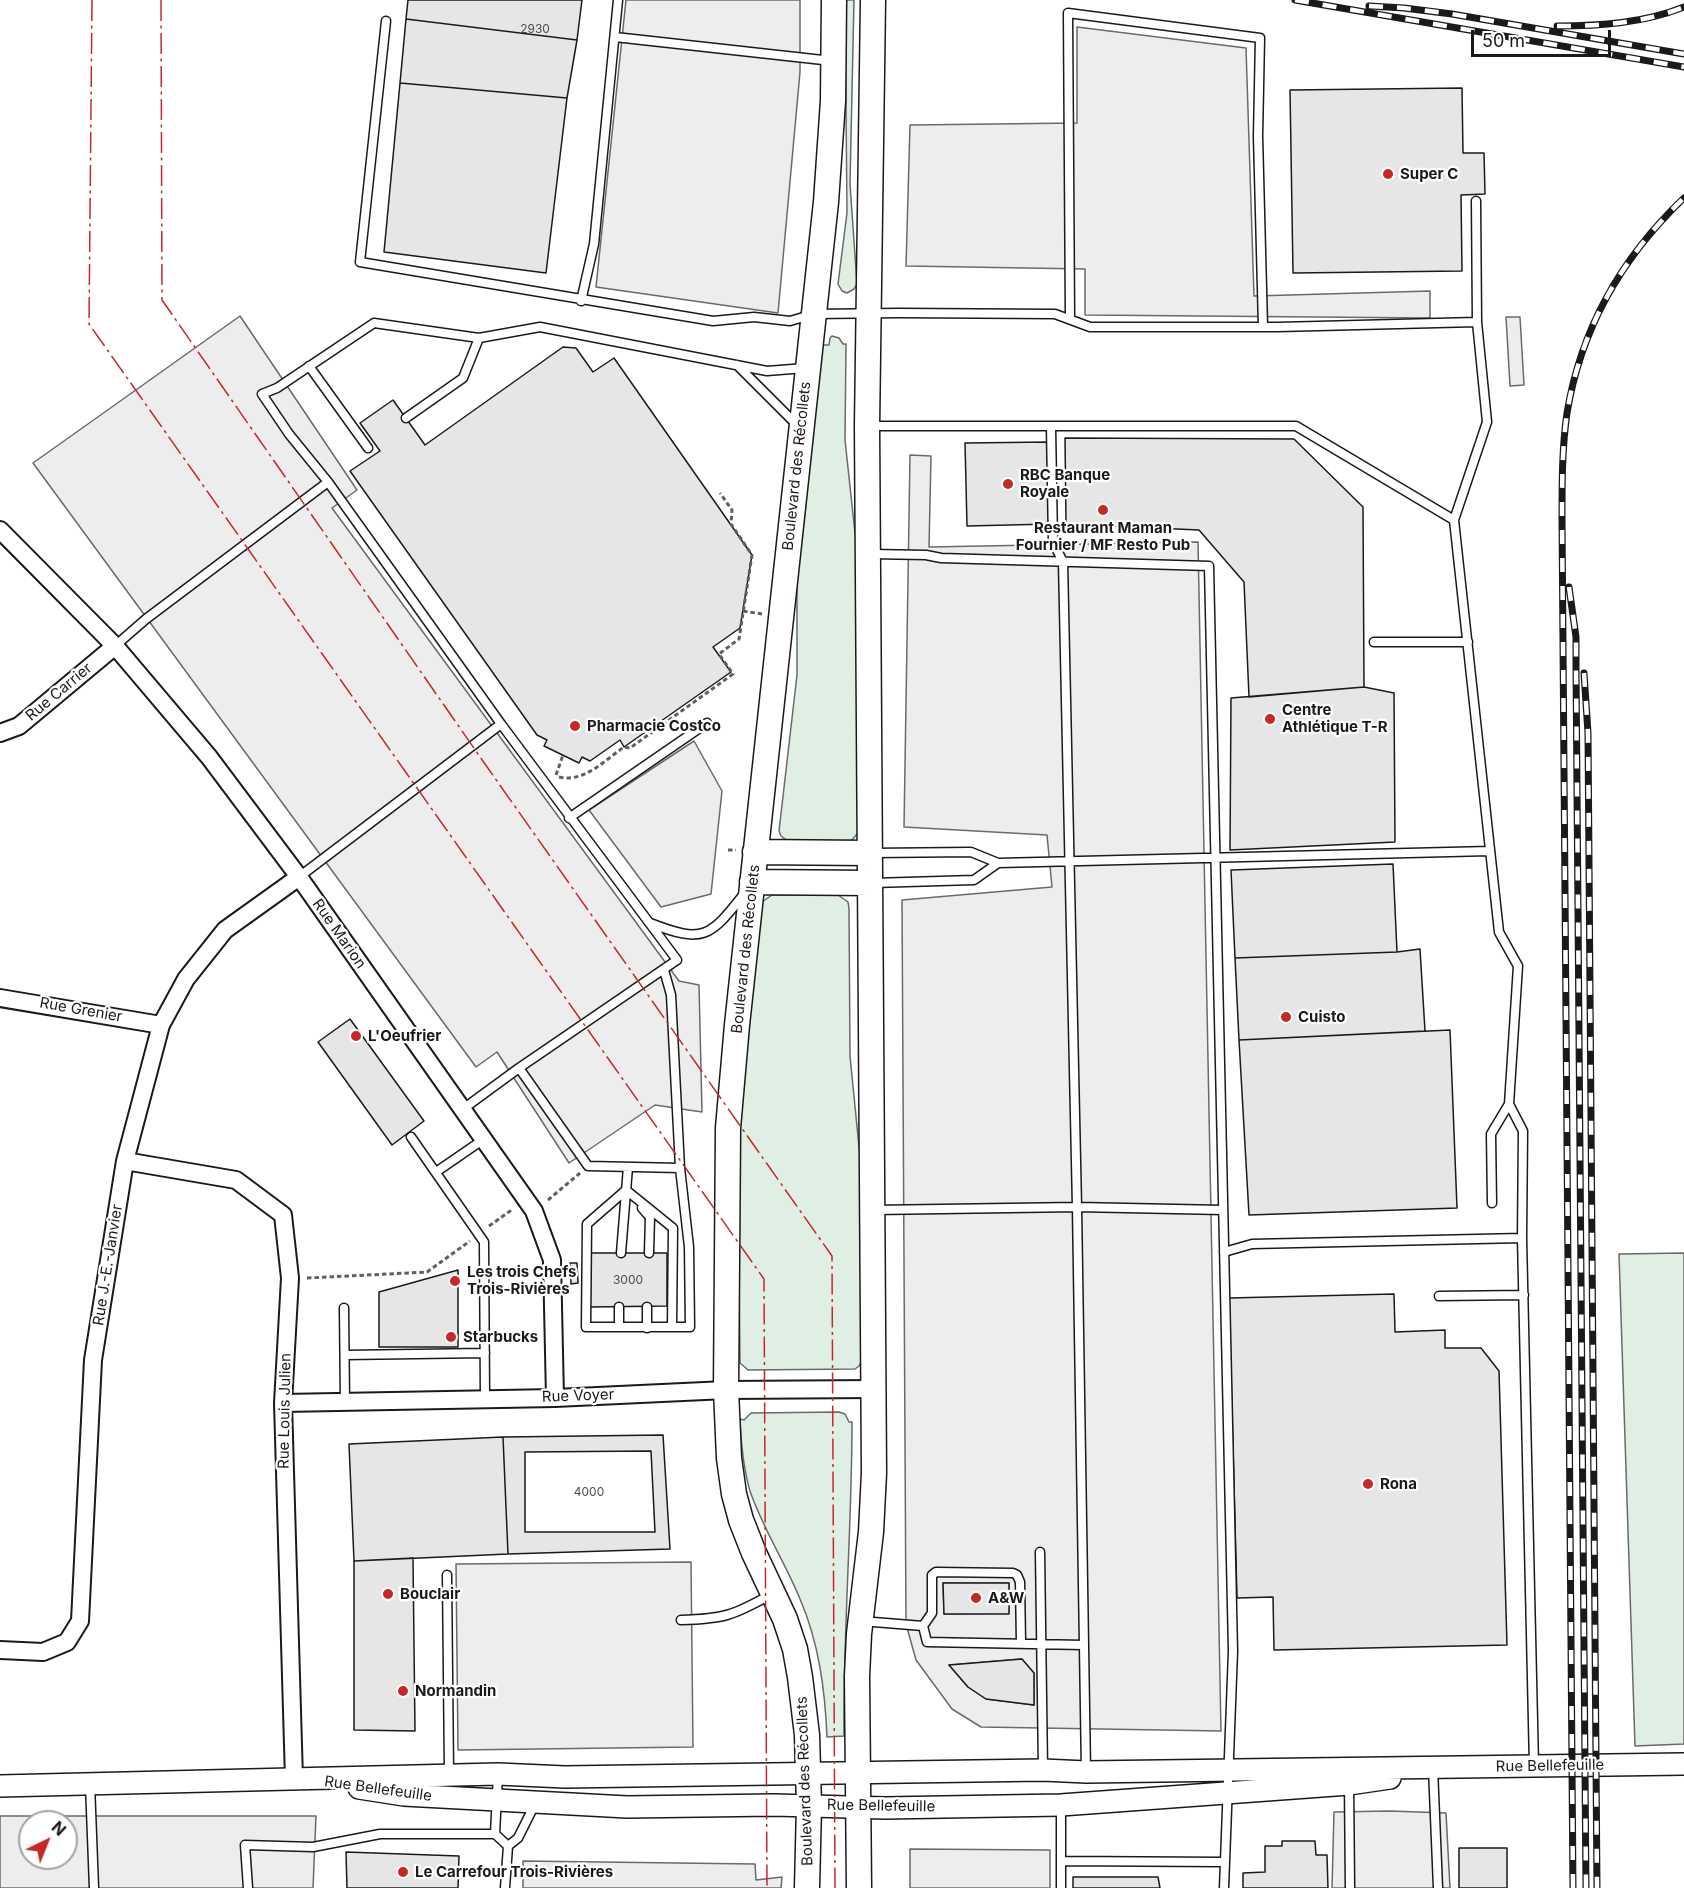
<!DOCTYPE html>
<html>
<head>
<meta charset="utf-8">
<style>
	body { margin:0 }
	#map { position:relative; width:1684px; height:1888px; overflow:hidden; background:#fff; font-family:Inter,sans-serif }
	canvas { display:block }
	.north { position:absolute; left:18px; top:1810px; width:60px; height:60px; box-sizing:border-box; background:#fff; border:2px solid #a3a3a3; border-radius:50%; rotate:43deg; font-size:16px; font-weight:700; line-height:24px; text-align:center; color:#1a1a1a }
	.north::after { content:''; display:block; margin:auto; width:21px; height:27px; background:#c62828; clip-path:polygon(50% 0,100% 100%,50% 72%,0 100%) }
	.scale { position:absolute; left:1471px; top:30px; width:140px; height:27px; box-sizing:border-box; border:3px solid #1a1a1a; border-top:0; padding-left:8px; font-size:18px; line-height:21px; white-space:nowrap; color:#1a1a1a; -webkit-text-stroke:4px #fff; paint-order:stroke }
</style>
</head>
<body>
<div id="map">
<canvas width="1684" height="1888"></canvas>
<div class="north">N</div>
<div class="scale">50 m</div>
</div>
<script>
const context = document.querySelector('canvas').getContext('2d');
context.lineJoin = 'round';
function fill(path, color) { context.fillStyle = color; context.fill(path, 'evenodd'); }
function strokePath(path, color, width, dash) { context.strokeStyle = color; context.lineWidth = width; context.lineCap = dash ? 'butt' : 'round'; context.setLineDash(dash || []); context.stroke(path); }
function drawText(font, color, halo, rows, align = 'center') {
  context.font = font + ' Inter,sans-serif'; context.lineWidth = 4.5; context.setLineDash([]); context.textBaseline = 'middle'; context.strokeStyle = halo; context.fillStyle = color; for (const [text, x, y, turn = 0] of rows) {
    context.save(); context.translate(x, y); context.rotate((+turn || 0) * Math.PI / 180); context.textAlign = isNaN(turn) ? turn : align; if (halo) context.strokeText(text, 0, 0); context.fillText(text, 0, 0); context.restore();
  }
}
const green = new Path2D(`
	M845 0H854L850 184 857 284 854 289 847 293 842 291 838 284 847 213Z
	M832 336 839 338 843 344H846L845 440 856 542 858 833 851 841 846 842H789L781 836 779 831 797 675V580L822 345H829L830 338Z
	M772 895H838L848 902 849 908 850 1056 861 1167 862 1360 859 1366 855 1369 748 1370 740 1363 738 1181 740 1131 746 1042 762 902Z
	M1684 1253V1744L1635 1746 1619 1254Z
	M839 1412 845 1414 849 1422H852C852 1527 843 1631 844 1736L827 1737C825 1690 819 1643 800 1599 785 1562 763 1529 750 1491 743 1467 741 1443 740 1419L744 1420 751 1413Z`);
fill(green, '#e0efe3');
strokePath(green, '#6a6a6a', 1.5);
const parking = new Path2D(`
	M626 0H800V72L778 313 596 287Z
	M1077 27 1246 48 1254 296 1430 291V318L1085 315V269L906 266 910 125 1077 123Z
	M240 316 357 490 332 508 679 981 699 985 702 1112 655 1105 569 1163 497 1052 476 1067 33 463Z
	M1506 317H1520L1524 385 1510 386Z
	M910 455 931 456 929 547 1198 542 1221 1731 981 1727 952 1709 916 1660 906 1624 902 900 1052 887 1047 835 904 827ZM943 1583H1009V1613L944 1614ZM1021 1659 1034 1673V1705L986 1699 968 1687 949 1665Z
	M694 741 722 791 711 894 661 907 589 810Z
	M691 1562 693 1747 458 1750 456 1564Z
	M1390 1811 1446 1813 1450 1888H1332L1334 1812Z
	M0 1816H316L313 1888H0ZM30 1822H66V1858H30Z
	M910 1849 1050 1850V1888H910Z
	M523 1861 755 1864 756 1880 782 1877 781 1888H523Z`);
fill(parking, '#ededed');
strokePath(parking, '#6a6a6a', 1.5);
const building = new Path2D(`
	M408 0H582L577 40 406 19Z
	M406 19 577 40 567 98 400 83Z
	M400 83 567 98 546 273 384 252Z
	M1462 88 1463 153H1484L1485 194 1461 195 1462 271 1293 273 1290 90Z
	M563 347 576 348 593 372 614 358 752 555 740 628 713 647 731 672 624 747 620 740 590 761 582 757 579 763 544 746 547 740 537 735 350 471 380 451 360 423 393 400 425 445Z
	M1065 438 1294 439 1363 507 1364 687 1249 697 1244 582 1199 530 1066 524Z
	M1049 442 1051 524 967 526 965 443Z
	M1364 687 1394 693 1395 842 1230 850 1231 698Z
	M1393 864 1397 952 1235 958 1231 870Z
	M1420 949 1425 1031 1239 1040 1235 958 1397 952Z
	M350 1019 424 1121 392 1145 318 1042Z
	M1450 1030 1457 1208 1249 1215 1239 1040Z
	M590 1253H667V1306L590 1307Z
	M570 1263H577L578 1283 571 1284Z
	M458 1270V1347H379V1292Z
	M1394 1294 1395 1332 1445 1330V1348H1481L1499 1371 1507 1645 1274 1650 1273 1597 1237 1598 1229 1298Z
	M663 1435 670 1549 508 1554 503 1437Z
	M503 1437 508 1554 354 1561 349 1444Z
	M651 1451 655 1532H525V1452Z
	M413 1558 415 1731 354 1730V1561Z
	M943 1583H1009V1614H944Z
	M1022 1659 1034 1673V1705L986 1699 968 1687 949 1665Z
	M1282 1841H1315L1316 1855H1327L1328 1888H1243V1873L1265 1872V1846H1282Z
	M1459 1848H1507V1888H1459Z
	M346 1852 459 1856 458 1888H347Z
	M1073 1877H1158L1160 1888H1073Z`);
fill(building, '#e6e6e6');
strokePath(building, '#1a1a1a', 1.5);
const service = new Path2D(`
	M386 21 360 262 713 321 754 317 790 321 814 314 898 313 1055 314 1090 327H1278L1477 322 1476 201
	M615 37 832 61
	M581 301 594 244 618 0
	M1070 319 1068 13 1260 38 1258 136 1263 327
	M737 365 798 426
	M309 366 368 448
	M406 418 463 378 479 338
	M870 426H1296L1454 520 1499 932 1518 966 1509 1104 1523 1131 1522 1238 1534 1766
	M1051 427 1053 542 1063 562 1077 1207 1086 1771
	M328 482 289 434 262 394 277 388 374 323 479 338 540 327 767 371 805 368
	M1454 520 1487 422 1477 322
	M871 554 926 555 941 558 1209 566 1233 1651 1224 1888
	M1374 642H1468
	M115 646 146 619 328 482 501 724
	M569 818 707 723
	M872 853 971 852 998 863 1490 851
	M299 877 501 724 677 960 519 1068 588 1166 680 1168 671 995 664 970
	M873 883 974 880 998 863
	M650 923C704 944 710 937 744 894
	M463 1109 519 1068
	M411 1137 484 1242 485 1399
	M436 1172 484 1139
	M626 1190 673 1228 672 1327
	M1492 1203 1491 1134 1509 1104
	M642 1208 650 1217 649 1253
	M874 1210 1077 1207 1223 1210
	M1224 1252 1252 1244 1522 1238
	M621 1253 628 1167
	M1439 1296 1524 1295
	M619 1307V1327H690L689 1247 680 1168
	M647 1307V1328
	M344 1308 345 1402
	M619 1327H586L587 1224 626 1190
	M345 1355 485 1353
	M1040 1552 1043 1770
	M447 1575 449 1773
	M681 1620C724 1619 734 1615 770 1595
	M861 1621 923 1626
	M1021 1643 1020 1582 1017 1575 1013 1573 936 1572 932 1575V1613L923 1626 927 1642 1084 1645
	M1433 1768 1438 1888
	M498 1774 495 1834 508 1846
	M1349 1783 1350 1888
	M90 1784 94 1888
	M1061 1805V1888
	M1061 1861 1223 1862
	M248 1888 245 1845 313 1847 380 1834H495
	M505 1888 508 1846 518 1838 535 1804`);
const minor = new Path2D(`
	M0 530 115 646 209 757 299 877 534 1211 552 1260 555 1398
	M0 733 19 726 115 646
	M0 998 161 1025
	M125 1161 236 1180 283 1215 290 1278 283 1403 294 1779
	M283 1403 555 1398 726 1390 874 1389
	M0 1650 43 1652 67 1642 80 1621 93 1360 125 1161 161 1025 186 979 225 930 299 877`);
const tertiary = new Path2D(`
	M0 1786 498 1774 565 1777 1043 1770 1086 1772 1684 1764
	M359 1788 404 1795 627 1807 774 1805 885 1808 1061 1805 1349 1784 1390 1778`);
const secondary = new Path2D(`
	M755 852 869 853
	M752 882 870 883
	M807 1888 809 1805 807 1735 800 1677 795 1649 785 1619 754 1553 741 1520 734 1494 729 1458 726 1390 728 1128 737 1025 826 202 833 101 834 0
	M859 1888 857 1676 859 1634 871 1532 874 1473 867 426 873 0`);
strokePath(service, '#1a1a1a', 11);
strokePath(minor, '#1a1a1a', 20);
strokePath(tertiary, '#1a1a1a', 24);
strokePath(secondary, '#1a1a1a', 27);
strokePath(new Path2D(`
	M743 611 762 614
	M556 775 563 755
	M559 777C584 783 605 760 624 747L630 748 733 674 719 654 739 639 752 555 731 524 732 510 720 493
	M728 850H736
	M548 1200 580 1173
	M489 1226 513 1209
	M307 1278 427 1272 470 1241`), '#5f5f5f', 3, [4.5, 3]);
strokePath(service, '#fff', 8);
strokePath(minor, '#fff', 16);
strokePath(tertiary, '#fff', 21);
strokePath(secondary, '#fff', 24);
const rail = new Path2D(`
	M1295 0 1684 67
	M1369 6 1404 8 1452 14 1684 54
	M1557 26C1600 26 1644 23 1684 7
	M1569 587 1576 637V667L1586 1888
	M1584 673 1588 733 1597 1888
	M1573 1888 1562 519C1562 483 1562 448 1567 413 1581 328 1622 257 1684 198`);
strokePath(rail, '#1a1a1a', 7);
strokePath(rail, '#fff', 4.5, [14]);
strokePath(new Path2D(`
	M92 0 89 324 764 1279 767 1888
	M161 0 162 300 485 764 832 1256 835 1888`), '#c62828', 1.5, [21, 4.5, 3, 4.5]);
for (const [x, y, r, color] of [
	[1388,174,6,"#c62828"],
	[1008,484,6,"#c62828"],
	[1103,510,6,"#c62828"],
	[1270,719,6,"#c62828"],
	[575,726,6,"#c62828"],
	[1286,1017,6,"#c62828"],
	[356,1036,6,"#c62828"],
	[455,1281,6,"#c62828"],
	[451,1337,6,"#c62828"],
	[1368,1484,6,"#c62828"],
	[388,1594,6,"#c62828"],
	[976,1598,6,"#c62828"],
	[403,1691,6,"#c62828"],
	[403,1872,6,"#c62828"]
]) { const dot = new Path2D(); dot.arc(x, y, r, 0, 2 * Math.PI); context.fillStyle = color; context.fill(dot); strokePath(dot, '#fff', 2); }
drawText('12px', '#4d4d4d', null, [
	["2930",535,29],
	["3000",628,1280],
	["4000",589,1492]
]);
drawText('bold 15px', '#1a1a1a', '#fff', [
	["Super C",1400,174],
	["RBC Banque",1020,475],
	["Royale",1020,492],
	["Restaurant Maman",1103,528,"center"],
	["Fournier / MF Resto Pub",1103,545,"center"],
	["Centre",1282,710],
	["Athlétique T-R",1282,727],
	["Pharmacie Costco",587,726],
	["Cuisto",1298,1017],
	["L'Oeufrier",368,1036],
	["Les trois Chefs",467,1272],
	["Trois-Rivières",467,1289],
	["Starbucks",463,1337],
	["Rona",1380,1484],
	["Bouclair",400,1594],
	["A&W",988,1598],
	["Normandin",415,1691],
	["Le Carrefour Trois-Rivières",415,1872]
], 'left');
drawText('15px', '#1a1a1a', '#fff', [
	["Boulevard des Récollets",797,466,-84],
	["Rue Carrier",59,692,-40],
	["Rue Marion",339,934,55],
	["Boulevard des Récollets",746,949,-84],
	["Rue Grenier",81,1010,10],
	["Rue J.-E.-Janvier",108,1265,-81],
	["Rue Voyer",578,1396,-2],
	["Rue Louis Julien",285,1411,-89],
	["Rue Bellefeuille",1550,1766,-1],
	["Boulevard des Récollets",805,1781,-92],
	["Rue Bellefeuille",378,1789,8],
	["Rue Bellefeuille",881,1806,1]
]);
</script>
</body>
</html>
